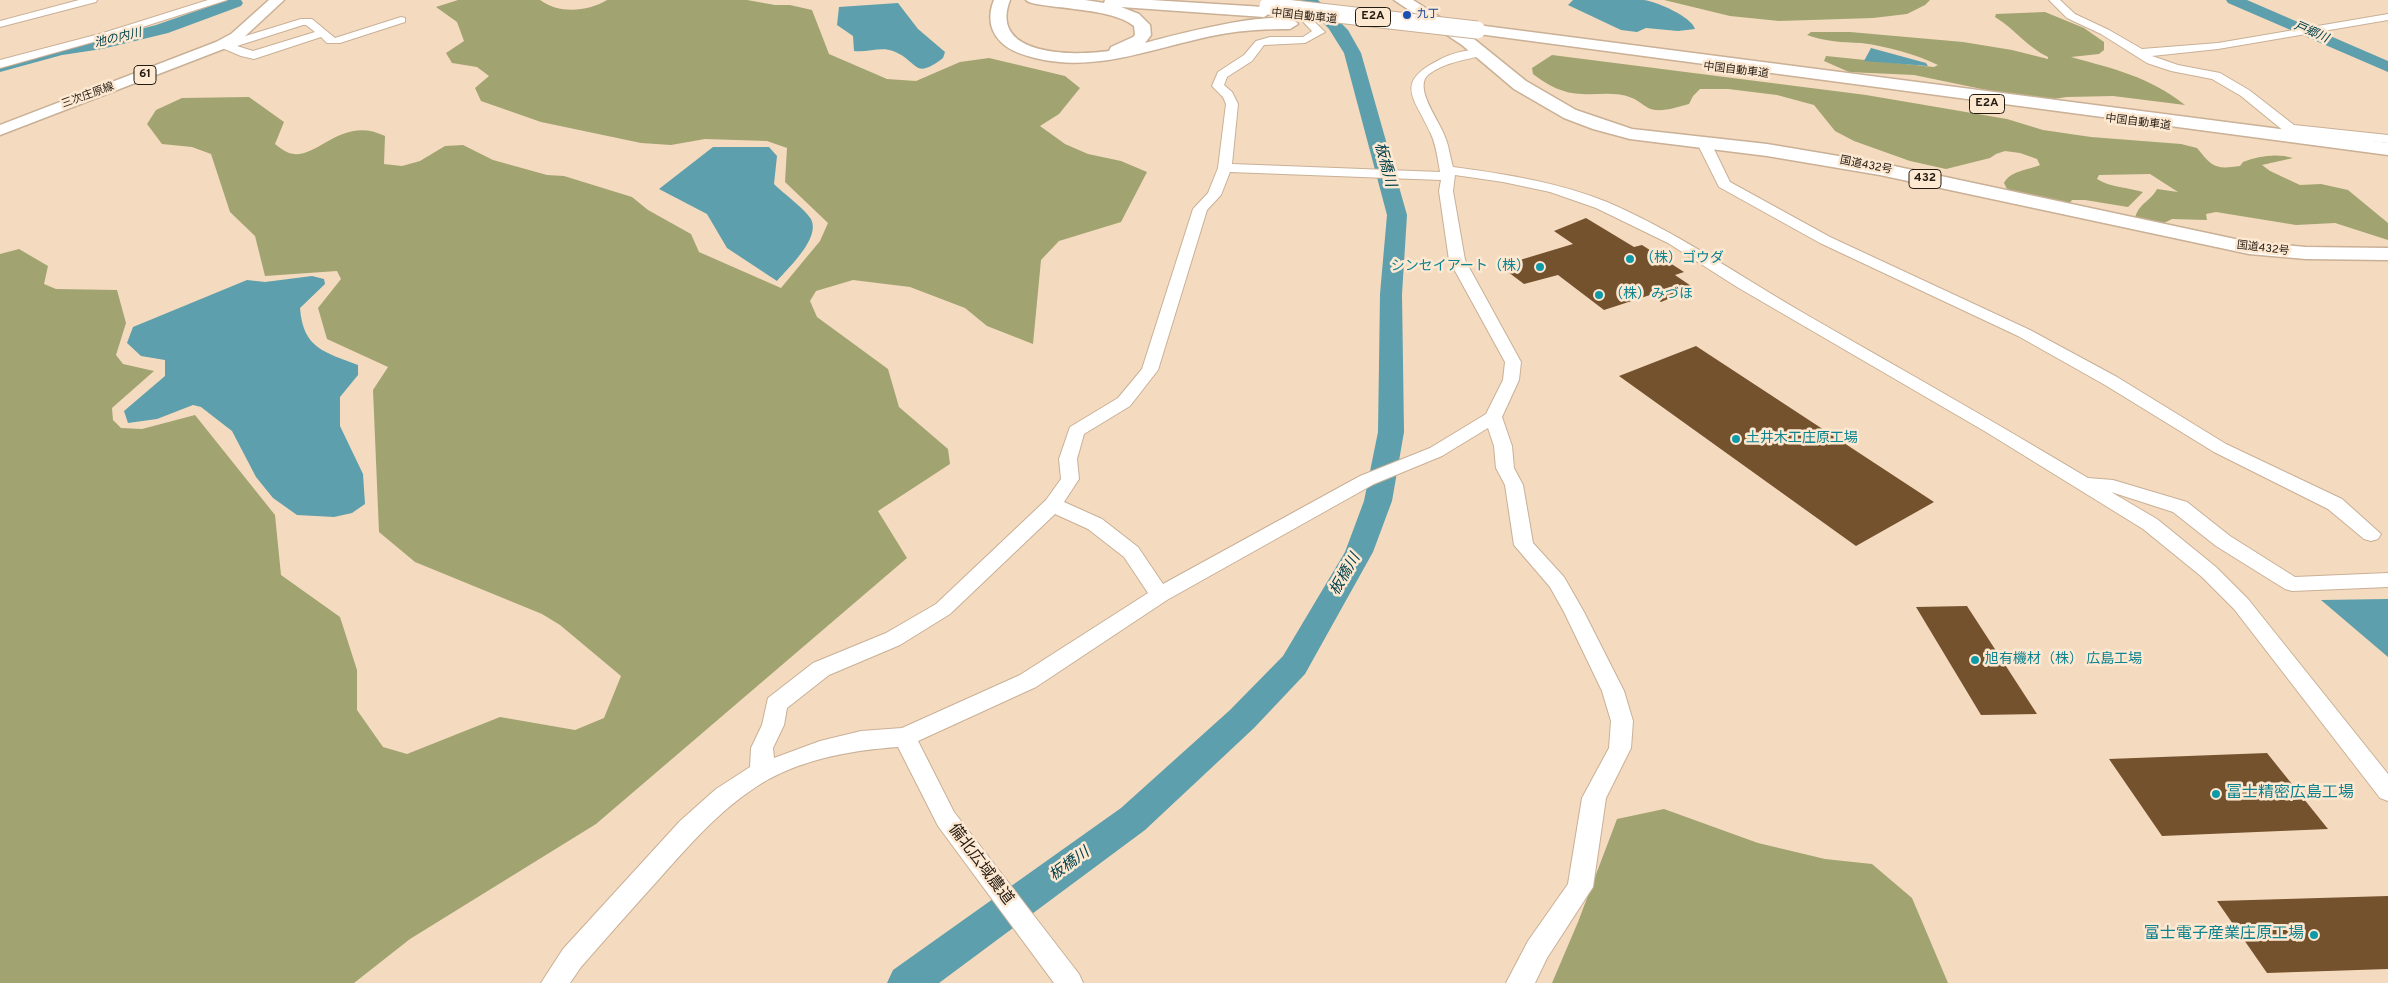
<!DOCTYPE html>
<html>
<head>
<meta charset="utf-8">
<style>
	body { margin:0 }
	canvas { display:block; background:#f4dabe }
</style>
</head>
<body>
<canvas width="2388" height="983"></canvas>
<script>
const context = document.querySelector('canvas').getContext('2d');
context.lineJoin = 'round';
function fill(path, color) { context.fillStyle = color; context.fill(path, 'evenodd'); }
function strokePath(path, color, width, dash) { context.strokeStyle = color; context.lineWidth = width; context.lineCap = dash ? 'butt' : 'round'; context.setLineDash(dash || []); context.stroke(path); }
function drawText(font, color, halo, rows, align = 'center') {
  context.font = font + ' Overpass,"Noto Sans JP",sans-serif'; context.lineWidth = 5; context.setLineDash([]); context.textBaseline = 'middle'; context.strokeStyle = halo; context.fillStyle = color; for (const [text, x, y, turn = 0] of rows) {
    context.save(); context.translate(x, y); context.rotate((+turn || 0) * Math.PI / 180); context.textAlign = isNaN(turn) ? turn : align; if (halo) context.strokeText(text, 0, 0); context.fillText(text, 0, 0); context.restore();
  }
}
fill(new Path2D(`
	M458 0H540C559 14 587 12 607 0H747L775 5H790L812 10 829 54 887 79 916 81 960 62 989 58 1065 76 1080 88 1059 114 1040 126 1065 144 1088 154 1121 161 1147 172 1121 222 1059 241 1041 260 1033 344 987 326 965 308 910 287 853 280 816 291 810 301 817 317 888 369 899 407 948 449 950 464 878 511 907 558 596 824 410 939 354 983H0V254L19 249 48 266 44 284 56 289 117 290 126 323 116 355 123 364 154 371 112 408 113 420 121 428 142 429 195 415 275 515 281 575 340 617 357 670V710L383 747 407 754 500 717 575 730 604 718 621 676 560 625 542 614 415 562 379 532 373 390 388 367 327 339 318 308 341 279 337 271 265 276 255 236 230 212 211 154 192 147 162 144 147 124 156 110 182 98 249 97 284 122 275 144C279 147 284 151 289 153 316 162 341 114 385 136L384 164 402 166 420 161 445 146 463 145 493 160 547 175 564 176 632 197 648 210 691 234 699 252 781 288 820 241 828 223 785 182 787 148 767 141 705 139 671 145 641 143 541 122 481 101 475 88 489 76 477 67 452 63 446 53 464 41 457 22 436 7Z
	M1664 0H1930L1925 5 1907 14 1873 18 1779 21 1730 16Z
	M2045 12 2084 28 2104 42V50L2099 54 2071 57C2114 69 2148 76 2185 105L2113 96 2067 97 2047 100 2006 94 1914 75 1849 72 1824 61 1826 56 1934 67 1938 65C1915 54 1886 46 1861 43 1842 42 1826 42 1807 35L1811 32H1850L1963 42 2012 50 2048 59V57C2027 47 2016 30 1995 17L1996 14Z
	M1552 55 1866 95 2007 119 2043 130 2091 137 2181 144 2197 148C2212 166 2214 170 2240 166L2243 162C2259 156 2276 153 2293 158L2262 165 2270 171 2300 185 2321 184 2348 190 2388 223V240L2335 223 2296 225 2216 212 2206 214 2207 220 2172 219 2164 223 2135 218C2139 203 2151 201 2157 189L2178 192 2150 174 2099 175 2097 179C2112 188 2127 187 2143 192L2128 207 2085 200H2072L2069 204 2008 191 2004 183C2010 171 2028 170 2040 165L2037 159 2020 153 2005 151 1996 154 1990 158 1946 169 1910 161 1854 141 1835 131 1814 105 1777 95 1728 89H1700L1693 96 1689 104C1678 107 1667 111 1655 110 1646 109 1640 101 1632 98 1616 91 1598 95 1582 94 1564 94 1547 85 1533 74L1532 68Z
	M1664 809 1758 843 1825 859 1872 864 1912 898 1948 983H1552L1578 922 1617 819Z`), '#a1a471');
fill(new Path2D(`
	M1573 0C1597 0 1620 0 1643 0 1656 1 1692 17 1695 29L1678 31 1646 28 1637 32 1621 30 1568 5Z
	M898 3 918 29 945 52 943 58C913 81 919 61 893 51 881 46 867 53 854 51L853 36 837 25 839 7Z
	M1871 48 1926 63 1928 66 1864 61Z
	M713 147H769L777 156 774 184C784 194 804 208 811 219 821 238 788 268 777 281L727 248 707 214 659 189Z
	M312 276 324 279 325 284 300 308C303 349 325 352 358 365V375L340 397V426L363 474 365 504 352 513 334 517 297 515 273 498 256 477 232 431 201 407 193 405 157 419 128 423 124 411 165 376V360L141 356 127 343 133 327 247 280 265 282Z
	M2388 599V657L2321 600Z`), '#5d9fac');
fill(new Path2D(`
	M228 0H241L243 3 241 6 168 33 102 49 62 55 0 72V62L61 45 102 39 156 25Z
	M1301 0H1318L1348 30 1361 53 1407 215 1402 294 1404 432 1392 501 1373 552 1305 674 1254 728 1145 830 939 983H887L893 970 1121 808 1230 710 1283 656 1345 552 1364 501 1378 432 1380 294 1387 215 1344 53 1329 29Z
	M2226 0H2247L2388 61V72L2228 3Z`), '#5d9fac');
fill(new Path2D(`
	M1586 218 1634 247 1642 245 1684 272 1675 275 1694 288 1661 302 1650 295 1604 310 1558 275 1524 284 1500 266 1573 244 1554 231Z
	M1696 346 1934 502 1856 546 1619 376Z
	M1967 606 2037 714 1981 715 1916 607Z
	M2267 753 2328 829 2162 836 2109 759Z
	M2388 896V969L2267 973 2217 901Z`), '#75522e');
const minor = new Path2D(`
	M79 0H97L96 2 0 27V21Z
	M208 0H227L111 37 0 68V60L103 33Z
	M1282 0H1292L1325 32 1305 43 1264 45 1252 61 1227 77 1224 85 1232 92 1238 104 1232 164 1440 172C1438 160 1436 145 1431 134 1415 98 1393 83 1439 60 1450 54 1472 47 1484 51V55C1466 60 1445 62 1429 74 1412 87 1440 121 1445 137 1449 146 1450 157 1453 167 1505 174 1558 182 1607 202 1677 232 1741 277 1807 315 1901 369 1995 422 2088 478L2113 480 2187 502 2230 536 2295 577 2388 573V587L2292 591 2285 589 2216 546 2173 512 2111 492 2157 519 2216 567 2248 599 2388 774V801L2380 798 2234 609 2202 577 2143 529 1986 432 1737 287 1668 243 1596 208 1550 192 1503 182 1455 175 1453 191 1465 260 1521 362 1519 380 1502 417 1512 446 1514 468 1523 485 1533 543 1564 577 1584 612 1624 691 1633 721 1631 748 1606 798 1593 887 1547 958 1535 983H1506L1528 941 1568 884 1582 798 1609 748 1611 721 1602 691 1564 612 1550 587 1514 545 1505 485 1496 468 1494 446 1488 428 1442 456 1374 484 1167 600 1036 687 918 741 954 812 1079 974 1083 983H1054L938 826 898 747C854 750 808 758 769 779 725 804 693 841 660 878 633 908 607 937 581 967L570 983H541L563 949 680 821 716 789 750 767 751 748 762 725 768 698 813 663 886 633 936 604 1046 500 1061 479 1059 459 1070 427 1118 398 1142 369 1193 209 1208 193 1218 168 1226 104 1223 97 1212 86 1218 72 1244 55 1256 41 1270 37H1303L1312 31ZM1230 172 1441 180 1439 191 1449 260 1505 362 1503 380 1486 414 1430 448 1360 476 1163 584 1138 547 1102 519 1064 502 1079 479 1077 459 1084 434 1130 406 1158 370 1207 210 1221 195ZM1055 514 1088 529 1124 557 1148 593 1020 675 902 728 861 731 820 741 774 758 773 748 784 725 787 708 829 675 900 645 950 614Z
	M2049 0H2060L2075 14 2109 30 2142 49 2218 43 2388 14V20L2218 49 2152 56 2178 65 2220 73 2249 90 2294 125 2388 135V143L2285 132 2241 96 2212 79 2171 71 2147 63 2101 34 2067 18Z
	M401 17 405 18V22L340 43H327L321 37 254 59 241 56 215 45 217 43 226 42 301 19H312L335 38ZM303 25H306L315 32 253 51 237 46Z
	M1705 141 1712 145 1730 182 1830 237 2030 330 2117 377 2226 444 2342 499 2381 534 2378 539 2371 541 2364 539 2328 509 2214 452 2105 385 2018 336 1820 243 1719 187 1698 145Z`);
const major = new Path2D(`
	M269 0H284L241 40 226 48 0 135V125L216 42 231 34Z`);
const highway = new Path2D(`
	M994 0H1010C988 57 1075 56 1109 51L1111 47 1133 37 1135 35 1134 26C1111 6 1033 9 1026 0H1085L1104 3 1105 0H1151L1264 7 1272 12 1264 17 1121 7 1139 14 1150 25 1151 35 1145 43C1167 37 1285 5 1298 24L1290 29C1267 29 1244 30 1222 34 1159 45 1100 74 1035 58 1023 55 1010 51 1001 42 989 30 988 15 994 0Z
	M1394 0H1413L1474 39 1526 81 1576 110 1632 129 1767 144 1880 163 2249 242 2306 247 2388 248V260L2306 259 2249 254 1880 175 1767 156 1630 139 1593 129 1564 118 1514 89 1462 45Z
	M1477 25 2388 143V155L1471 33 1469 30Z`);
strokePath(minor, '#c9b096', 2);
strokePath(major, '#c9b096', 3);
strokePath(highway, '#c9b096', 3);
fill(minor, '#fff');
fill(major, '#fff');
fill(highway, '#fff');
const highwayBridge = new Path2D(`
	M1268 6 1477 30`);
strokePath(highwayBridge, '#c9b096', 19, []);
strokePath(highwayBridge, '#fff', 17);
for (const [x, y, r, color] of [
	[1407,15,5,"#1a4fb4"],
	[1630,259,5,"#0f9aa8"],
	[1540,267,5,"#0f9aa8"],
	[1599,295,5,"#0f9aa8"],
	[1736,439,5,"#0f9aa8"],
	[1975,660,5,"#0f9aa8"],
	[2216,794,5,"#0f9aa8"],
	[2314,935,5,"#0f9aa8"]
]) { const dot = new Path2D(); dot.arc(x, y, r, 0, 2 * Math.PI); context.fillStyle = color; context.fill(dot); strokePath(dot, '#fde8d2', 2); }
drawText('11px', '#164399', '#fde8d2', [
	["九丁",1417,15]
], 'left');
drawText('11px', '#241b11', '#fde8d2', [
	["中国自動車道",1304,17,6],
	["中国自動車道",1736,71,7],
	["三次庄原線",88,96,-20],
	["中国自動車道",2138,123,7],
	["国道432号",1866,166,11],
	["国道432号",2263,249,7]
]);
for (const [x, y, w] of [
	[1373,17,35],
	[145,75,22],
	[1987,104,35],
	[1925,179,32]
]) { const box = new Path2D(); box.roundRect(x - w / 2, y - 9.5, w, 19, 4); context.fillStyle = '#fde8d2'; context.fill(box); strokePath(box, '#241b11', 1); }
drawText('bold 12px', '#241b11', null, [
	["E2A",1373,17],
	["61",145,75],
	["E2A",1987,104],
	["432",1925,179]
]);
drawText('italic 12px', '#00404b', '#fde8d2', [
	["戸郷川",2311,33,23],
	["池の内川",118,39,-13]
]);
drawText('14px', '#0d838f', '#fde8d2', [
	["（株）ゴウダ",1640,259],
	["シンセイアート（株）",1530,267,"right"],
	["（株）みづほ",1609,295],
	["土井木工庄原工場",1746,439],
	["旭有機材（株） 広島工場",1985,660]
], 'left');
drawText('italic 15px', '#00404b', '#fde8d2', [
	["板橋川",1384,165,75],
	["板橋川",1346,575,-60],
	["板橋川",1070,865,-36]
]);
drawText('16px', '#0d838f', '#fde8d2', [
	["冨士精密広島工場",2226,794],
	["富士電子産業庄原工場",2304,935,"right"]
], 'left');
drawText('16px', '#241b11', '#fde8d2', [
	["備北広域農道",980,865,53]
]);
</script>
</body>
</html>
